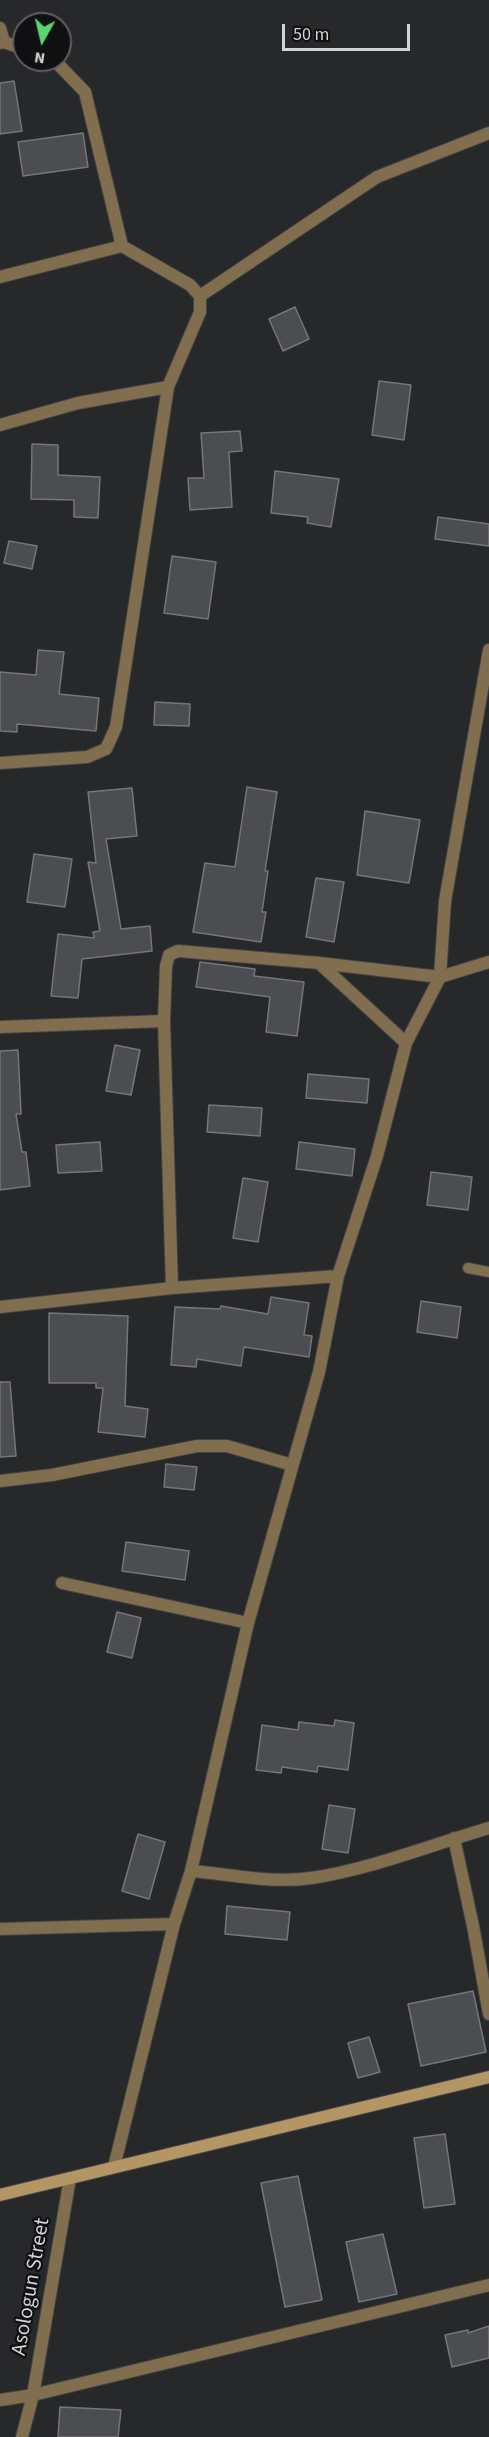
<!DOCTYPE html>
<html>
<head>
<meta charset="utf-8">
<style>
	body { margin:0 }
	#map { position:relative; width:489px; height:2437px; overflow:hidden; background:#26282a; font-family:"Source Sans 3",sans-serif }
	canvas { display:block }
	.north { position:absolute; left:12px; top:12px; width:60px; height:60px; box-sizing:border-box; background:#101012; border:2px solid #5e5e60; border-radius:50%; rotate:188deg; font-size:16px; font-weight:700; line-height:24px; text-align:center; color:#d2d3d5 }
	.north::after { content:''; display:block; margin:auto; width:21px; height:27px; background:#5bd56e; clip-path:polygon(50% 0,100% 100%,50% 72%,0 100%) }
	.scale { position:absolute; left:282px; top:24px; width:128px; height:27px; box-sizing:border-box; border:3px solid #d2d3d5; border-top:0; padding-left:8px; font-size:18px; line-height:21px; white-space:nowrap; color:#d2d3d5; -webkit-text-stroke:4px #101012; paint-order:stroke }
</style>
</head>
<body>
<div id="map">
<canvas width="489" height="2437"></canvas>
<div class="north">N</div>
<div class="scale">50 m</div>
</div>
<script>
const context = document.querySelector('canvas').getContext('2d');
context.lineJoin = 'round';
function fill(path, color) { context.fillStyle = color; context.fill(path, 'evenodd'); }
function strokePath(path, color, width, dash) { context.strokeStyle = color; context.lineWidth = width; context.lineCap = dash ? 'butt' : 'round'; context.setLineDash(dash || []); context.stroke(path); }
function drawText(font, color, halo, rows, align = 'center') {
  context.font = font + ' "Source Sans 3",sans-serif'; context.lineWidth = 4.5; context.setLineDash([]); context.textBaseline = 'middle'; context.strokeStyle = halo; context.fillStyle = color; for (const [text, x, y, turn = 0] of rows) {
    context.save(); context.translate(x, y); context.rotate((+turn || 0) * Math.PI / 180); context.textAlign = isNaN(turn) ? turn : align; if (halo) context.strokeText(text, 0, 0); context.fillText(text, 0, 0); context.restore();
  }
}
const building = new Path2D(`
	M14 81 22 131 0 134V83Z
	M83 133 88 167 23 176 18 142Z
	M295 307 309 339 283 351 269 319Z
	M379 381 411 385 404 440 372 435Z
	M240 431 242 451 229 452 232 507 190 510 188 478H204L201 433Z
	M32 444 58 445V475L100 477 98 518 74 517V500L31 499Z
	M275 471 339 479 331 527 307 523 308 517 271 513Z
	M438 517 489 524V546L435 539Z
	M9 541 37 546 32 569 4 563Z
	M172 556 216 562 208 619 164 613Z
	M38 650 64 652 59 694 99 698 96 731 17 724V732L0 731V672L36 675Z
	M155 702 190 704 189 726 154 725Z
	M247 787 277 792 265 871H268L262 912H266L261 942 193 932 205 863 235 867Z
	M132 788 137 836 106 839 121 929 150 926 152 951 82 959 78 998 51 996 58 934 94 938 93 932 100 931 88 862 96 863 88 792Z
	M365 811 420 820 409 883 357 875Z
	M34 854 72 859 65 907 27 902Z
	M316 878 344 882 334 942 306 937Z
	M200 962 255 969 254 976 304 982 297 1036 266 1032 270 997 196 987Z
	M115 1045 140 1050 131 1095 106 1091Z
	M18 1050 21 1114H16L22 1152H26L30 1186 0 1190V1051Z
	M308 1074 369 1079 367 1103 306 1098Z
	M209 1105 262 1108 260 1136 207 1132Z
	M100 1142 102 1171 58 1173 56 1145Z
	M299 1142 355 1149 352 1176 296 1169Z
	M431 1172 472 1177 468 1210 427 1205Z
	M243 1178 268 1182 258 1242 233 1238Z
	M271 1297 309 1303 304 1335 312 1336 309 1357 244 1347 241 1366 197 1359 196 1367 171 1365 175 1307 220 1309 221 1306 268 1314Z
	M421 1301 461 1307 457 1338 417 1332Z
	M49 1313 128 1316 125 1406 148 1409 145 1437 98 1432 103 1388H96V1383H49Z
	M0 1382H10L16 1456 0 1457Z
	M166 1464 197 1467 194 1490 164 1487Z
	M126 1542 189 1551 185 1580 122 1571Z
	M117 1612 141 1618 132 1658 107 1652Z
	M335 1720 354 1723 348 1770 318 1766 317 1772 282 1767 281 1773 256 1770 262 1725 298 1730 299 1722 334 1726Z
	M329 1805 355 1809 348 1853 322 1849Z
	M138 1834 165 1842 149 1899 122 1891Z
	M227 1906 290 1912 287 1940 225 1934Z
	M473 1991 486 2052 421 2066 408 2004Z
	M369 2037 380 2072 358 2078 348 2043Z
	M445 2134 455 2204 424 2208 414 2138Z
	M298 2176 322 2300 285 2307 261 2183Z
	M383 2234 397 2294 359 2302 346 2242Z
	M489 2326V2358L452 2367 445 2335 468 2330V2333Z
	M60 2407 121 2410 118 2437H58Z`);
fill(building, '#4c4d50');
strokePath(building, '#757679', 1.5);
const lane = new Path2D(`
	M468 1268 489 1272`);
const street = new Path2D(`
	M0 28 4 42
	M0 43 4 42 24 49
	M0 277 122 246
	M200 296 377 177 489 133
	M0 425 78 403 168 387
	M0 763 87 757 106 749 116 727 168 387 200 312V296L190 285 122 246 85 92 54 60
	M319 963 406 1043
	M0 1027 164 1021
	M172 1288 164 1021 166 966 169 955 178 951 319 963 440 977 489 962
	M0 1307 172 1288 338 1276
	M0 1481 52 1475 197 1446H227L292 1465
	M62 1583 248 1623
	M454 1838 473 1926 489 2014
	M191 1871C230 1874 273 1884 311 1878 371 1869 431 1845 489 1828
	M0 1929 174 1924
	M114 2167 174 1924 191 1871 248 1623 319 1372 338 1276 377 1156 406 1043 440 977 445 901 489 650
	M0 2400 33 2395 489 2285
	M22 2437 33 2395 70 2178`);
const secondary = new Path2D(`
	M0 2195 489 2077`);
strokePath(lane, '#424345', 12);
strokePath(street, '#424345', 14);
strokePath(secondary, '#424345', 14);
strokePath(lane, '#806e4f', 10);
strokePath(street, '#806e4f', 12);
strokePath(secondary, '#b39664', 12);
drawText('21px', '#d2d3d5', '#101012', [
	["Asologun Street",32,2287,-80]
]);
</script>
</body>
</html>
